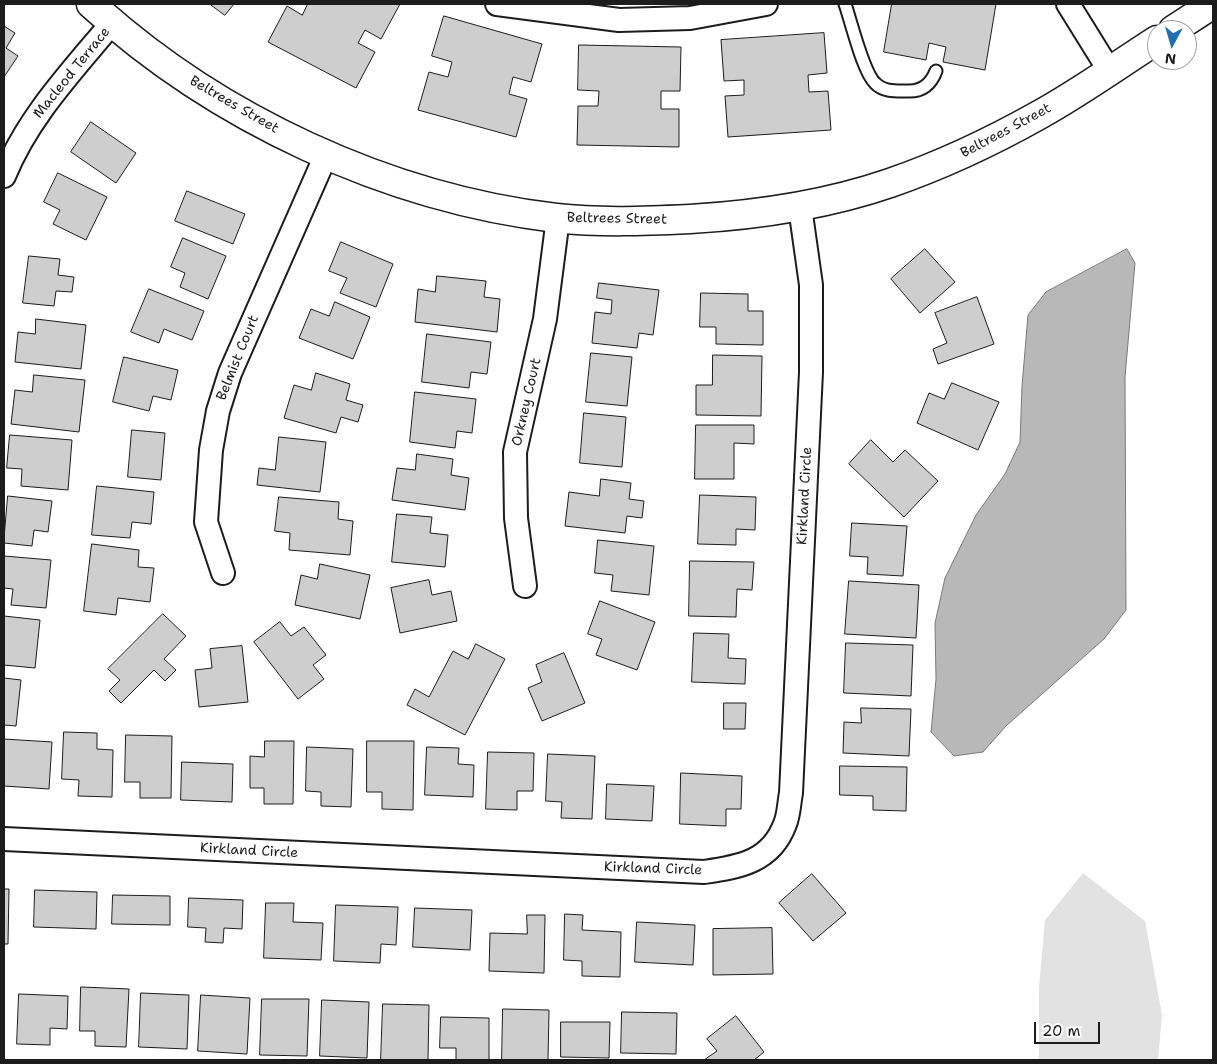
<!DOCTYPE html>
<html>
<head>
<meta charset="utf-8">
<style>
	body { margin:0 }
	#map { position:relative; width:1217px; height:1064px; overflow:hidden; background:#fff; font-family:"Shantell Sans",sans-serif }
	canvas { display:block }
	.frame { position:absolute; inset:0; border:5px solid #1c1c1c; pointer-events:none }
	.north { position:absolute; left:1147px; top:20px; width:50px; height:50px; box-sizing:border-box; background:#fff; border:1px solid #a4a4a4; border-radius:50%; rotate:186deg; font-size:14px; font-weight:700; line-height:20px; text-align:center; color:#1c1c1c }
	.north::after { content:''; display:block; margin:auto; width:18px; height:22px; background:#1f6fb2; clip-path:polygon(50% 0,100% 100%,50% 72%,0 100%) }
	.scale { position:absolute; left:1034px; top:1022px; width:66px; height:22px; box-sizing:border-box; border:2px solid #1c1c1c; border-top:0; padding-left:6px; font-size:15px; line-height:18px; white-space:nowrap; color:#1c1c1c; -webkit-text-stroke:4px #fff; paint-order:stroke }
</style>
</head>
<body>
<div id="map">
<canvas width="1217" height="1064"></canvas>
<div class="frame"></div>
<div class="north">N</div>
<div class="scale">20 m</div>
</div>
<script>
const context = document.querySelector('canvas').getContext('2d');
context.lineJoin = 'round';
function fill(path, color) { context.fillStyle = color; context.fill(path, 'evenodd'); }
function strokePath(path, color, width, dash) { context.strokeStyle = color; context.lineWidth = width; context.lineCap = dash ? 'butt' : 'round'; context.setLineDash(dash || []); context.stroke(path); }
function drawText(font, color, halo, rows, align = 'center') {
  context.font = font + ' "Shantell Sans",sans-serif'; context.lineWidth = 4.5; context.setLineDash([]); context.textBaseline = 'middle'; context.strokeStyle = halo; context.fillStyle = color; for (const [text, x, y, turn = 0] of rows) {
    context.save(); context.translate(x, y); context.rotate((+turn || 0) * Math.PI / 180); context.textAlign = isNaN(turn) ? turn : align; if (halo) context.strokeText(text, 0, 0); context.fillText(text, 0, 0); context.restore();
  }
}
fill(new Path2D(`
	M1083 873 1145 921 1162 1015 1158 1060H1039V987L1045 920Z`), '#e2e2e2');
const water = new Path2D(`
	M1127 249 1135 263 1125 377 1126 610 1104 639 1006 726 983 752 954 756 931 732 936 679 935 623 945 578 976 515 1005 474 1020 442 1022 386 1028 315 1046 292Z`);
fill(water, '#b8b8b8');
strokePath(water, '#7a7a7a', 1);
const building = new Path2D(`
	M210 4H234L225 15Z
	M308 4H400L381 39 365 30 358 43 375 52 356 88 268 42 287 6 302 15Z
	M892 4H996L985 70 943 62 946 47 929 43 926 60 884 52Z
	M444 16 542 44 531 82 513 77 509 94 527 99 516 137 418 110 429 72 448 77 452 62 432 56Z
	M4 26 15 33 6 48 18 56 4 77Z
	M824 33 827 73 808 75 809 92 828 91 831 130 728 137 725 96 744 95V80L724 81 721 40Z
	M579 45 681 47 680 91H661V109H679V147L577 145 578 106H598L599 91 578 90Z
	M91 122 136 153 116 183 71 152Z
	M58 173 107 197 86 240 53 224 60 210 44 202Z
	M187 191 245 214 233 244 175 221Z
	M183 238 226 256 208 299 180 287 185 273 171 267Z
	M341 242 393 264 376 307 340 293 347 278 329 271Z
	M925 249 955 282 920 313 891 279Z
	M29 256 60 259 58 275 74 277 72 292 56 291 54 306 23 303Z
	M437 276 486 281 484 297 500 299 497 332 415 322 418 289 435 292Z
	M599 283 659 290 653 335 639 333 637 348 592 343 595 312 611 314 612 300 597 298Z
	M149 289 204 311 192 340 164 329 159 343 131 332Z
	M701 293 748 294V311H763V345L716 344V327H700Z
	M977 297 994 344 938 364 933 349 947 343 935 313Z
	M335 302 370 317 353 359 299 338 311 309 329 316Z
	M36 319 86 325 81 369 15 362 18 332 35 334Z
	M427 334 491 342 487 374 471 372 469 388 422 382Z
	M591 353 632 357 627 406 586 402Z
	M713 355 762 356 761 416 696 415V385H712Z
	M124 357 178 370 171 400 153 396 149 411 113 402Z
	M316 373 350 384 346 400 363 405 358 422 341 417 336 433 284 418 294 385 311 390Z
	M34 375 85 380 79 432 11 424 15 390 32 392Z
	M952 383 999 402 978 450 917 423 929 393 944 399Z
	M415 392 476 399 472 433 457 431 455 448 410 442Z
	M584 413 626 417 622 467 580 463Z
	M696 425H754V444L734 443V479H695Z
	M132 430 165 433 161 480 128 477Z
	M10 435 72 440 68 490 21 486 22 469 7 468Z
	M279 437 326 442 320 492 257 485 259 468 275 470Z
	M871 440 893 462 905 450 938 481 904 517 849 464Z
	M417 454 453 459 451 475 469 478 465 510 392 500 397 468 415 470Z
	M601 479 631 483 629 499 644 501 642 518 627 516 625 533 565 526 569 492 599 496Z
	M97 486 154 492 151 524 132 522 130 538 92 535Z
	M700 495 756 497 755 530 736 529V545L698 544Z
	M8 496 52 501 48 532 34 530 32 546 4 543Z
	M279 497 339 502 338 519 353 521 350 555 289 550 290 533 275 531Z
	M397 514 432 517 430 533 448 535 445 567 392 562Z
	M852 523 907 526 903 576 867 574 868 557 850 556Z
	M598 540 654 546 649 595 611 591 613 575 595 573Z
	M92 544 139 550 138 567 154 568 150 602 118 598 116 615 84 611Z
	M4 556 51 560 46 608 11 605 13 589 4 588Z
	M690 561 754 562 752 590 737 589 736 617 689 616Z
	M320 564 370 575 360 619 295 605 301 575 317 579Z
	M429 580 432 595 451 591 457 621 400 633 391 588Z
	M849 581 919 585 916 638 845 634Z
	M600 601 655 622 637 670 596 655 602 639 588 634Z
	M163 614 186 636 164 659 176 670 165 681 154 670 121 703 109 691 120 680 108 669Z
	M4 616 40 620 35 668 4 665Z
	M280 622 291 636 304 627 326 655 313 665 324 679 298 699 254 642Z
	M694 633 729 634 728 658 746 659 745 684 692 682Z
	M846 643 913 645 911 696 844 693Z
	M476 644 505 659 465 735 407 705 415 689 429 697 453 651 468 659Z
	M242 646 248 702 199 707 195 670 212 668 210 649Z
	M564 653 585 703 542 721 528 688 542 682 536 665Z
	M4 678 21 680 16 726 4 725Z
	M724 703H746L745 729H724Z
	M861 708 911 709 909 756 843 753 844 722 861 723Z
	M64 732 97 733V749L113 750 112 797 78 796 79 780 62 779Z
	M126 735 172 736 171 798H140V782H125Z
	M4 739 52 742 49 789 4 786Z
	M265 741H294L293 804H264V788H250V756L264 757Z
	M367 741H414L413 810 382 809V792H367Z
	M307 747 353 749 351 807 321 806V792L306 791Z
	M427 747 459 748 458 764 474 765 473 797 425 795Z
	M488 752 534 753 533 791H517V810L486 809Z
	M548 754 595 756 592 819 561 818 562 802 546 801Z
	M182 762 233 764 232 802 181 800Z
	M840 766 907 767 906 811 873 810V796L840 795Z
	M681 773 742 776 741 809H726V826L680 824Z
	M607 784 654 786 652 821 606 819Z
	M812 874 846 913 813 941 779 903Z
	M4 889H9L8 944H4Z
	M35 890 97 892 96 929 34 927Z
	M113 895 170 896V925L112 924Z
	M189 898 243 900 242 929 224 928 223 943 205 942 206 928 188 927Z
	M266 903H294L293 922 323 923 321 960 264 958Z
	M336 905 398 907 396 945 381 944 380 963 334 961Z
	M415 908 472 910 470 950 413 947Z
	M565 914 583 915 582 930 621 932 620 977 582 976V961L564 960Z
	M527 915H545L544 973 489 971 490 933 527 934Z
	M637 922 695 925 693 965 635 962Z
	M772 928 773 974 713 975V929Z
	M81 987 129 989 126 1047 95 1046V1031H80Z
	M141 993 189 995 187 1049 139 1047Z
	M19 994 68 996 67 1029 50 1028V1045L17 1044Z
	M201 995 250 998 247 1054 198 1051Z
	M262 999H309L307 1056 260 1055Z
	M322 1000 369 1002 367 1058 320 1056Z
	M383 1004 429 1005 428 1060H381Z
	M503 1009 549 1010 548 1060H502Z
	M622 1012 677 1013 676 1054 621 1053Z
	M736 1016 764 1052 754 1060H704L717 1051 707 1039Z
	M441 1017 489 1018V1060H456V1048H440Z
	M561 1022H610L609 1058 561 1057Z`);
fill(building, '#cecece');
strokePath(building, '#1c1c1c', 1);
const lane = new Path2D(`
	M845 4C851 21 863 72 875 83 883 92 896 91 907 91 922 92 931 84 936 71`);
const street = new Path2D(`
	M497 4 619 20 690 18 766 4
	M1068 4 1109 70
	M4 176C28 117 72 71 112 23
	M223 573 206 522 211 450 218 411 230 373 326 155
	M525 586 516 518 515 452 545 319 558 218
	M4 839 704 872C739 867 771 862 785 824 789 815 789 803 791 793L811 372V285L800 207`);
const secondary = new Path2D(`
	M91 4C216 118 387 198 556 218 600 223 646 221 690 219 758 215 826 205 890 183 942 165 991 142 1039 115 1079 93 1118 65 1157 40
	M1173 30 1213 4`);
strokePath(lane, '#1c1c1c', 15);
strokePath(street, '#1c1c1c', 26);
strokePath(secondary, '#1c1c1c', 31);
strokePath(lane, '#fff', 11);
strokePath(street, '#fff', 22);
strokePath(secondary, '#fff', 28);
drawText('14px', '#1c1c1c', '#fff', [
	["Macleod Terrace",72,73,-51],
	["Beltrees Street",234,105,30],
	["Beltrees Street",1006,131,-28],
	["Beltrees Street",617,219,1],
	["Belmist Court",238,358,-68],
	["Orkney Court",527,402,-77],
	["Kirkland Circle",805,496,-87],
	["Kirkland Circle",249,851,3],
	["Kirkland Circle",653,869,2]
]);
</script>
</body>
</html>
